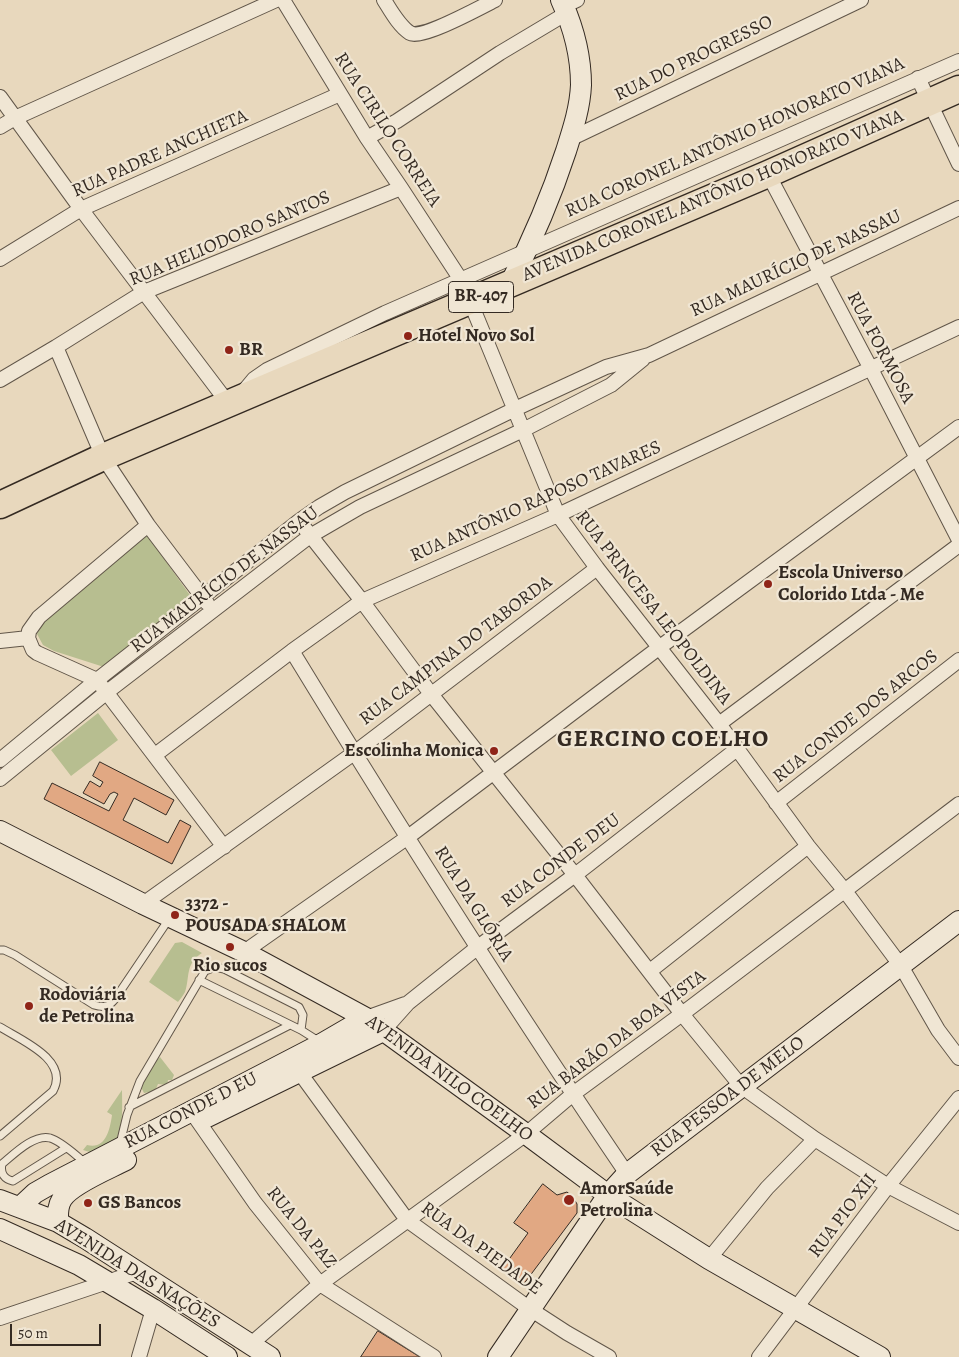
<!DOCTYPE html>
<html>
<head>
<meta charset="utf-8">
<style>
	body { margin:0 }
	#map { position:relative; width:959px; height:1357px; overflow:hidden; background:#e8d8bd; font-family:Alegreya,serif }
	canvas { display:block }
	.scale { position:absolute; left:10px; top:1324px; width:91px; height:22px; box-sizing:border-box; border:2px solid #342a22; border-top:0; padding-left:6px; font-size:15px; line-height:18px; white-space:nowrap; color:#342a22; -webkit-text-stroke:4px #f0e6d4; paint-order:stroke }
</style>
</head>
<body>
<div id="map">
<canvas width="959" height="1357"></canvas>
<div class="scale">50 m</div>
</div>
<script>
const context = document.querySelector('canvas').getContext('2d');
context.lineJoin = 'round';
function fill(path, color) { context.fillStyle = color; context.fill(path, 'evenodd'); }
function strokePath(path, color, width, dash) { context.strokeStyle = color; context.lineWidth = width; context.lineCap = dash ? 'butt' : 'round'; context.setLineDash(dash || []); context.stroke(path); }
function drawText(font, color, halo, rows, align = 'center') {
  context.font = font + ' Alegreya,serif'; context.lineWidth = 4.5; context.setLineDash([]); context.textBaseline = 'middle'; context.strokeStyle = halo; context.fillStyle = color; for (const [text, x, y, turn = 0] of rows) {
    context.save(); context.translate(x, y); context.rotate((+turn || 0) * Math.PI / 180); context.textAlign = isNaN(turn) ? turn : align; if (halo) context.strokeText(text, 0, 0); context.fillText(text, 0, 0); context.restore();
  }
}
fill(new Path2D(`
	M147 535 192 598 104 667 54 651 43 645 37 634 41 625Z
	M98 713 118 740 71 776 51 750Z
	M182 942 202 953C185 964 190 976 185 992 183 996 180 999 178 1002L149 982 175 943Z
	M160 1057 174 1075 172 1080H168L167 1085 158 1084 155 1091 144 1093 141 1087 152 1064Z
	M122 1090C122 1103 124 1132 115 1142 110 1147 100 1150 93 1153L83 1150 87 1145C106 1150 110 1129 112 1115L107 1112Z`), '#b7be90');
const building = new Path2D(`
	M100 762 174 800 166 815 134 798 123 820 168 843 180 820 191 826 172 864 44 799 52 783 109 811 118 794 114 792 110 794 104 804 83 793 90 781 100 787 103 782 93 776Z
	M543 1184 557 1195 567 1192 573 1197 577 1204V1213L523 1285 502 1269 528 1233 514 1223Z
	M378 1331 420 1357H361Z`);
fill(building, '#e1a883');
strokePath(building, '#342a22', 1);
const lane = new Path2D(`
	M0 950H4L15 955 94 1005C104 1008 109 1007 115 999L169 919
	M199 980 301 1030 320 1042
	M0 1027C21 1040 70 1060 53 1091L0 1136
	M129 1107 290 1025
	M120 1144 127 1115 140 1081 205 971 215 967 224 969 299 1007 303 1015 301 1030
	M66 1148 13 1181C4 1179 0 1173 2 1164 14 1154 34 1134 50 1138 63 1142 76 1156 87 1164`);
const street = new Path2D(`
	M283 0 367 138 401 188 461 280
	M384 0C391 11 399 26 410 33 421 40 481 7 495 0
	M564 6 577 0
	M918 78 959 164
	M0 97 81 209 228 403
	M0 127 15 118 276 0
	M367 138 397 121 500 53 567 13
	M570 139 861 0
	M768 174 871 369 959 540
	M0 259 81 209 340 94
	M470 301 558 515 597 568 719 724 808 846 845 891 901 966 938 1030 959 1058
	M56 347 103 457 148 525 207 603
	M0 380 56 347 144 292 401 188
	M244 391 254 379 267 370 385 313 959 61
	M299 521 362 601 431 694 575 875 682 1014 741 1086 815 1139 888 1186 959 1223
	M28 638 29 631 39 617 148 525
	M0 641 28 638 33 650 37 653 97 680 224 847
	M292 651C400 828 511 1003 627 1174
	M719 724 959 545
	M155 755 292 651 362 601 558 515 959 327
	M0 760 97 680 299 521 319 507 345 492 515 409 606 367 649 355 959 208
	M0 779 107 692 310 536 360 507 523 430 611 385 643 359
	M776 803 959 660
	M143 904 354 753 597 568
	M244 952 408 837 660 647 959 427
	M650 971 808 846
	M366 1018 405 1004
	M383 1031 408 1003 478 947 575 875 737 749
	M300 1073 407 1220 530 1309 567 1333 609 1357
	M191 1111 255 1203 320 1284 434 1357
	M709 1259 767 1188 815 1139
	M0 1318 137 1272
	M251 1344 320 1284 526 1134 573 1094 682 1014 959 804
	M139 1357 153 1309
	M759 1357 888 1186 959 1098`);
const secondary = new Path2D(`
	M510 284C532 241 551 197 566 151 573 129 580 108 581 85 581 56 573 26 561 0
	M0 831 143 904 244 952 366 1018 526 1134 608 1195 709 1259 880 1357
	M205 1118 383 1031
	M0 1200 58 1222 85 1238 270 1357
	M20 1207 35 1193 49 1185 323 1043 366 1018
	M58 1222C58 1214 57 1207 62 1199 71 1184 109 1169 126 1160
	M0 1229 79 1265 153 1309 227 1357
	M498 1357 608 1195 627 1174 959 921`);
const highway = new Path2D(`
	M0 505 103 457 768 174 959 89`);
strokePath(lane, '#615649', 9);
strokePath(street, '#615649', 16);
strokePath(secondary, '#342a22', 22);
strokePath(highway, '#342a22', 29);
strokePath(lane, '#f0e6d4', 7);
strokePath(street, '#f0e6d4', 14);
strokePath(secondary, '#f0e6d4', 20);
strokePath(highway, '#e8d8bd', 26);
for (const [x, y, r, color] of [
	[408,336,5,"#8f2418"],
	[229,350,5,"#8f2418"],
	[768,584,5,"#8f2418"],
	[494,751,5,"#8f2418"],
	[175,915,5,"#8f2418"],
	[230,947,5,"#8f2418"],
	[29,1006,5,"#8f2418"],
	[569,1200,6,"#8f2418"],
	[88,1203,5,"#8f2418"]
]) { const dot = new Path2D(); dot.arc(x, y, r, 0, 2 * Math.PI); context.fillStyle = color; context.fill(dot); strokePath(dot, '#f0e6d4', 2); }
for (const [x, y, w] of [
	[481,297,65]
]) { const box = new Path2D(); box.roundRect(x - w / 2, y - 15.5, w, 31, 4); context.fillStyle = '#f0e6d4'; context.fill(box); strokePath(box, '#342a22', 1); }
drawText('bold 18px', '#342a22', null, [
	["BR-407",481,297]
]);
drawText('19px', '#342a22', '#f0e6d4', [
	["RUA DO PROGRESSO",694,59,-26],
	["RUA CIRILO CORREIA",387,130,57],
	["RUA CORONEL ANTÔNIO HONORATO VIANA",735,138,-24],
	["RUA PADRE ANCHIETA",160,154,-24],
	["AVENIDA CORONEL ANTÔNIO HONORATO VIANA",713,196,-23],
	["RUA HELIODORO SANTOS",230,239,-23],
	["RUA MAURÍCIO DE NASSAU",796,264,-25],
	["RUA FORMOSA",880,348,62],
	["RUA ANTÔNIO RAPOSO TAVARES",536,502,-24],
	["RUA MAURÍCIO DE NASSAU",225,580,-37],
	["RUA PRINCESA LEOPOLDINA",653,608,52],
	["RUA CAMPINA DO TABORDA",456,651,-37],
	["RUA CONDE DOS ARCOS",856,717,-38],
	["RUA CONDE DEU",561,861,-37],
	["RUA DA GLÓRIA",473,904,58],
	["RUA BARÃO DA BOA VISTA",617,1040,-37],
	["AVENIDA NILO COELHO",449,1079,36],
	["RUA PESSOA DE MELO",728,1097,-37],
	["RUA CONDE D EU",191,1111,-27],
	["RUA PIO XII",843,1216,-53],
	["RUA DA PAZ",301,1228,51],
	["RUA DA PIEDADE",481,1249,36],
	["AVENIDA DAS NAÇÕES",137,1274,32]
]);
drawText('bold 19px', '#342a22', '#f0e6d4', [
	["Hotel Novo Sol",418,336],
	["BR",239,350],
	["Escola Universo",778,573],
	["Colorido Ltda - Me",778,595],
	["Escolinha Monica",484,751,"right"],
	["3372 -",185,904],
	["POUSADA SHALOM",185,926],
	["Rio sucos",230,966,"center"],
	["Rodoviária",39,995],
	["de Petrolina",39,1017],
	["AmorSaúde",580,1189],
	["Petrolina",580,1211],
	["GS Bancos",98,1203]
], 'left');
context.letterSpacing = '1px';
drawText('bold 24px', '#342a22', '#f0e6d4', [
	["GERCINO COELHO",663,740]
]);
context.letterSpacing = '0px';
</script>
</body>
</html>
